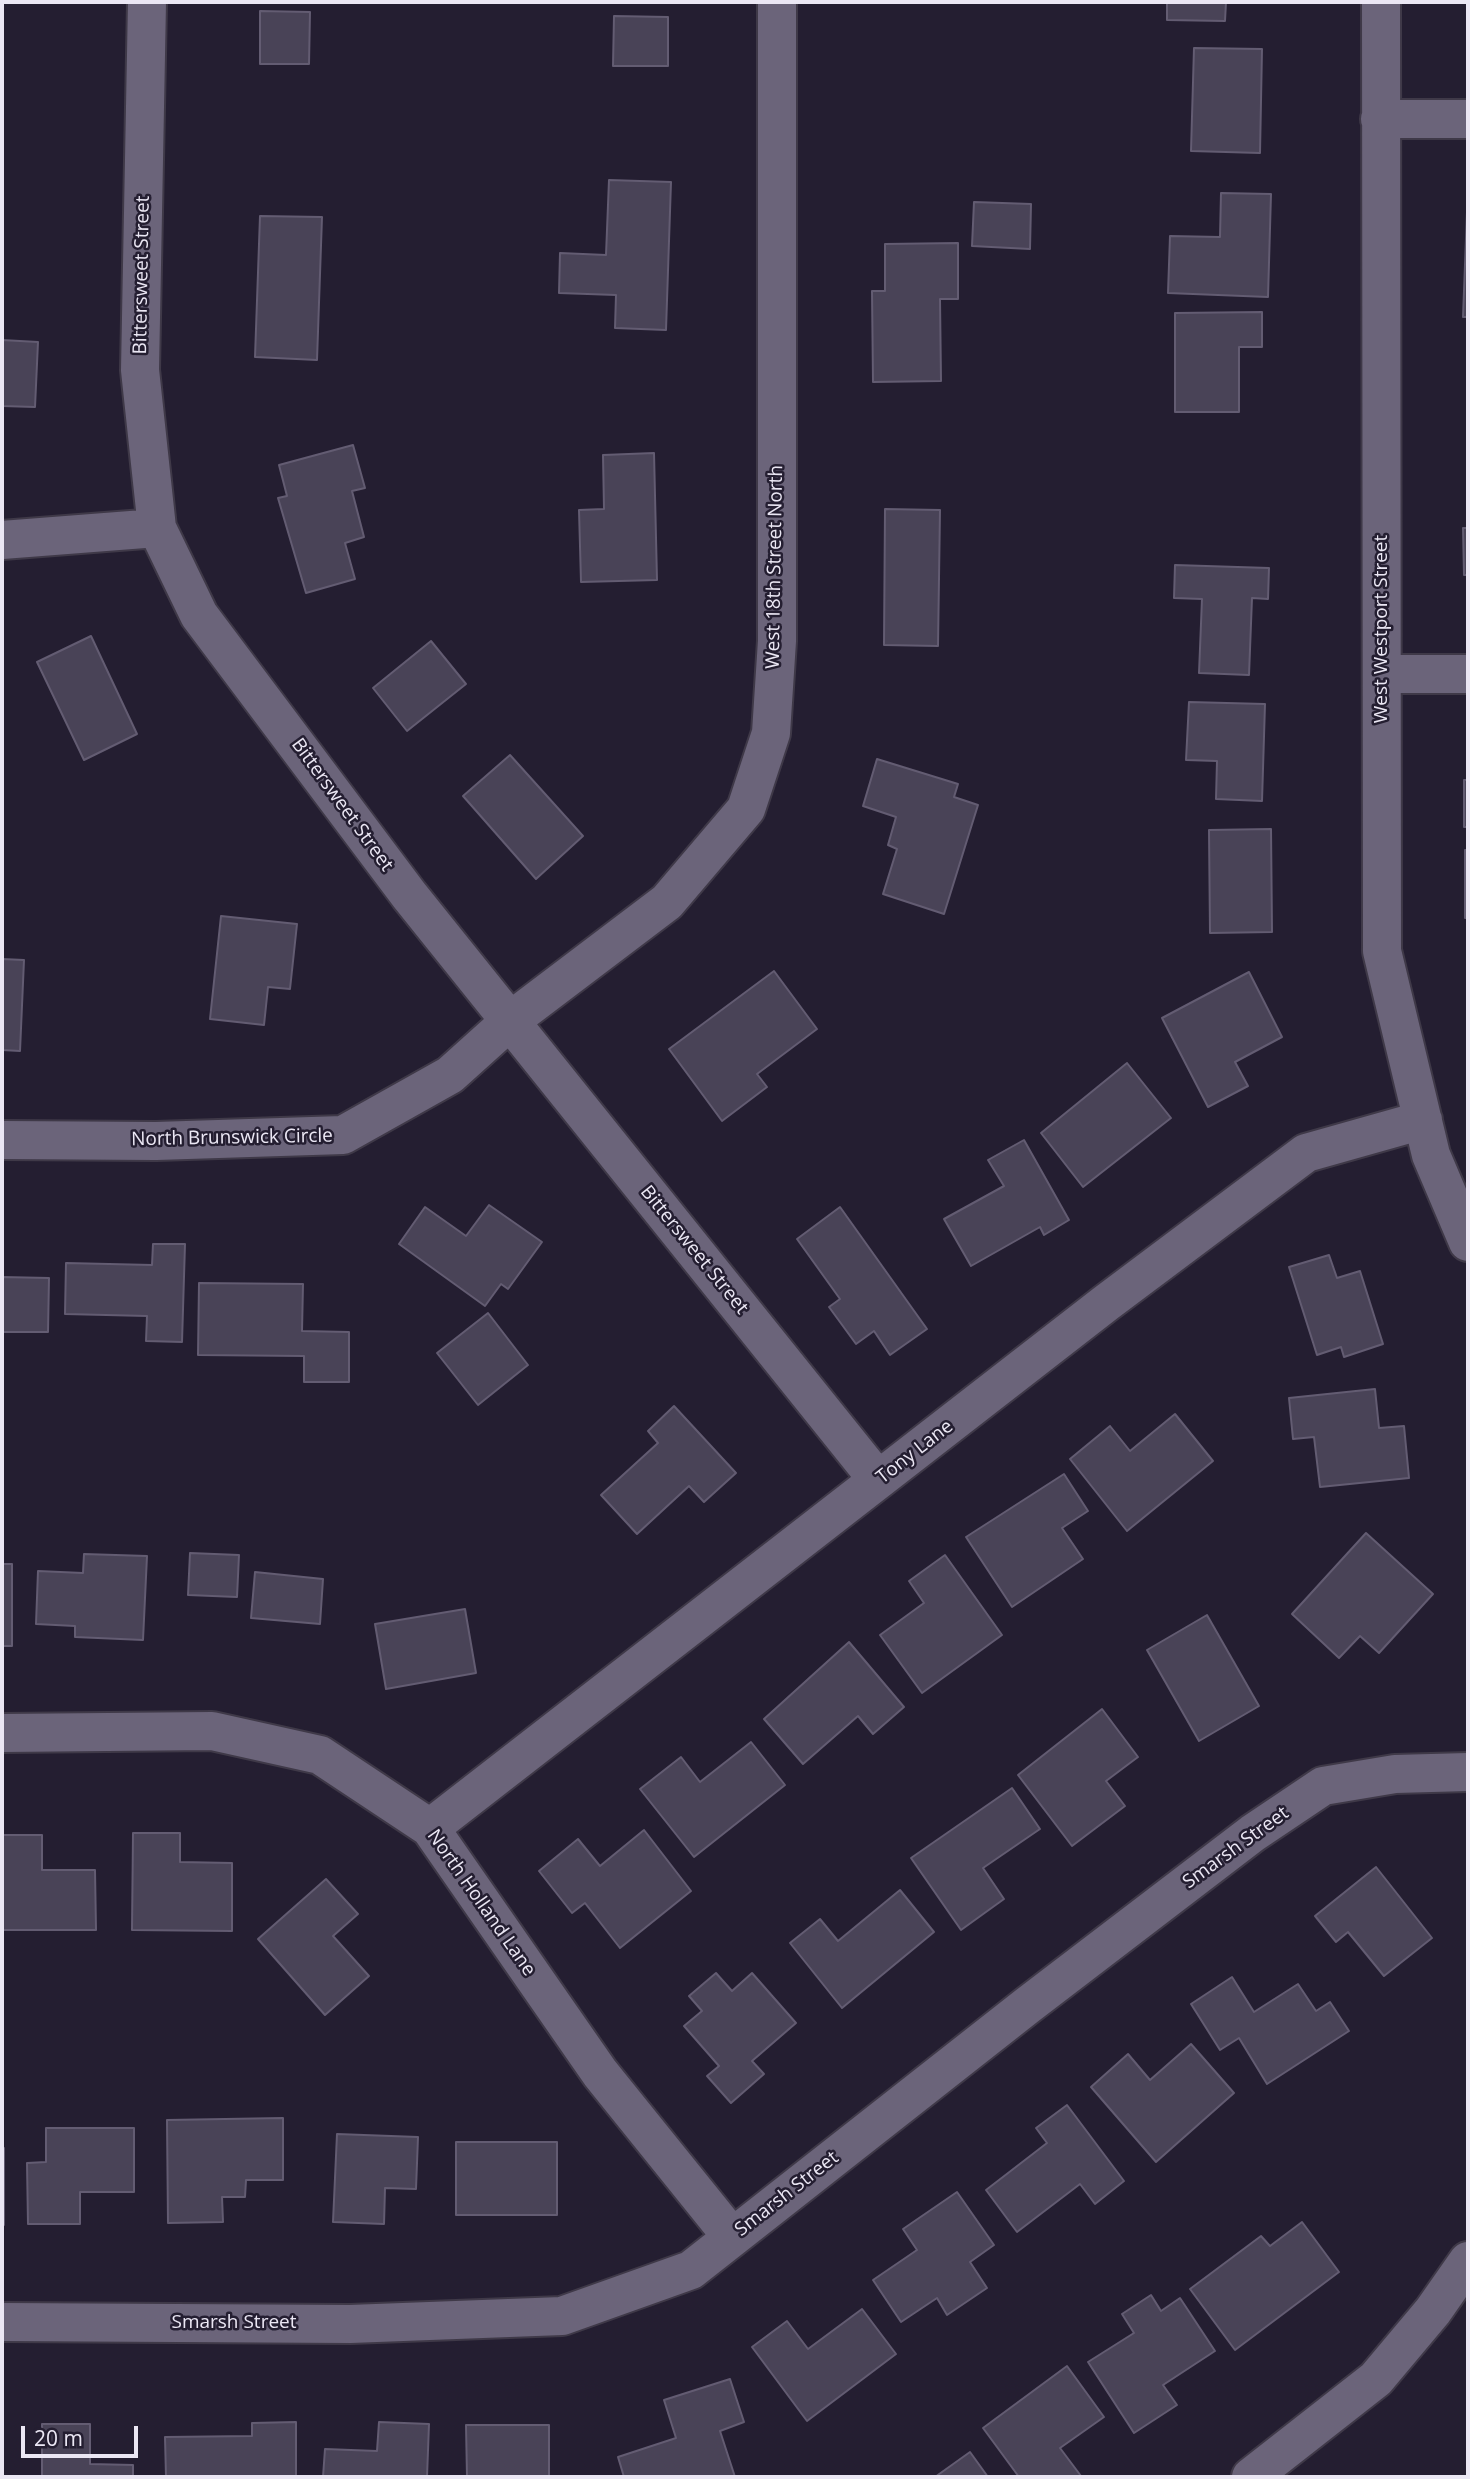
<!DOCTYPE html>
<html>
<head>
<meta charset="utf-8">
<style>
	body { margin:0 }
	#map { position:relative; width:1470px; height:2479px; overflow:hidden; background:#241e31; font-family:"Open Sans",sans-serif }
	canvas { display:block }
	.frame { position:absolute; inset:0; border:4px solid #ebe7f4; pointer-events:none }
	.scale { position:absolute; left:21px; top:2426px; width:117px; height:32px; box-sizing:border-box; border:4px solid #ebe7f4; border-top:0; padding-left:9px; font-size:21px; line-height:24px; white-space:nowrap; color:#ebe7f4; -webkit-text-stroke:5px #241e31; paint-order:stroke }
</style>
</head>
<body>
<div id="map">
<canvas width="1470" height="2479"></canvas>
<div class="frame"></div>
<div class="scale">20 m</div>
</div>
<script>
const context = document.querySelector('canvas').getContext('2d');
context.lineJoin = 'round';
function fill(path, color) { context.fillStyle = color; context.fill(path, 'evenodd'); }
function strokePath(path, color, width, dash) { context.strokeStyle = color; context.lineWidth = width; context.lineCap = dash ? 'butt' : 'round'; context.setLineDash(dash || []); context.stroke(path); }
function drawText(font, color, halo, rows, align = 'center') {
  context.font = font + ' "Open Sans",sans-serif'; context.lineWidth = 5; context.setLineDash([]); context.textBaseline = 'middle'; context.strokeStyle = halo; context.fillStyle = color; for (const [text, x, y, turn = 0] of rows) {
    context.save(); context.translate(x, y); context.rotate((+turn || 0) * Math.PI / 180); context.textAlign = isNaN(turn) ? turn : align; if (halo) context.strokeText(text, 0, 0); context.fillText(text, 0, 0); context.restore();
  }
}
const building = new Path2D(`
	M1167 2H1226L1225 21 1167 20Z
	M260 11 310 12 309 64H260Z
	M614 16 668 17V66H613Z
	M1194 48 1262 49 1260 153 1191 151Z
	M609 180 671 182 666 330 615 328 616 295 559 293 560 253 606 255Z
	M1221 193 1271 194 1268 297 1168 293 1170 236 1220 237Z
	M974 202 1031 204 1030 249 972 246Z
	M1467 212H1468V317H1463Z
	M260 216 322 217 317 360 255 357Z
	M958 243V299H940L941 381 873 382 872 291H885V244Z
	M1262 312V347H1239V412H1175V313Z
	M2 340 38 342 35 407 2 406Z
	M353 445 365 488 352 491 364 537 345 543 355 579 306 593 278 498 287 496 279 465Z
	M654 453 657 580 581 582 579 510 604 509 603 455Z
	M885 509 940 510 938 646 884 645Z
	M1463 528H1468V575H1464Z
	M1175 565 1269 568 1268 599 1252 598 1249 675 1199 673 1202 599 1174 598Z
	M91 636 137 734 84 760 37 662Z
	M431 641 466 684 407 731 373 688Z
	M1189 702 1265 704 1262 801 1216 799 1217 761 1186 760Z
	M510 755 583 836 536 879 463 796Z
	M877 759 958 784 954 797 978 805 944 914 883 894 897 849 888 845 896 817 863 806Z
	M1464 780H1468V827H1464Z
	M1271 829 1272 932 1210 933 1209 830Z
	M1465 850H1468V918H1465Z
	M221 916 297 924 290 989 268 987 264 1025 210 1019Z
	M2 959 24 960 20 1051 2 1050Z
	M774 971 817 1029 757 1074 767 1087 722 1121 669 1049Z
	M1249 972 1282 1037 1235 1062 1248 1086 1208 1107 1162 1018Z
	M1127 1063 1171 1118 1083 1187 1041 1133Z
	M1024 1140 1069 1220 1044 1235 1040 1227 971 1266 944 1219 1004 1186 988 1160Z
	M489 1205 542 1242 508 1289 501 1284 485 1306 399 1244 425 1207 466 1236Z
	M840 1207 927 1329 890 1355 874 1331 856 1344 829 1307 840 1299 797 1239Z
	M153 1244H185L182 1342 146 1341 147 1316 65 1314 66 1263 152 1265Z
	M1329 1255 1337 1278 1360 1271 1383 1344 1344 1357 1341 1347 1317 1355 1289 1267Z
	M2 1277 49 1278 48 1332H2Z
	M199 1283 303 1284 302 1331 349 1332V1382H304V1356L198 1355Z
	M488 1313 528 1365 478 1405 437 1353Z
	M1375 1389 1379 1428 1404 1426 1409 1478 1320 1487 1314 1437 1293 1439 1289 1398Z
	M674 1406 736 1473 704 1502 689 1486 637 1534 601 1495 658 1443 648 1431Z
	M1175 1414 1213 1461 1127 1531 1070 1459 1110 1426 1130 1451Z
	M1064 1474 1088 1511 1062 1528 1083 1559 1012 1607 966 1537Z
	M1366 1533 1433 1594 1379 1653 1360 1636 1339 1658 1292 1614Z
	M190 1553 239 1555 237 1597 188 1595Z
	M84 1554 147 1556 143 1640 75 1637V1626L36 1624 38 1571 83 1573Z
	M945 1555 1002 1635 922 1693 880 1635 924 1603 909 1581Z
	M2 1564H12V1646H2Z
	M255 1572 323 1579 320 1624 251 1618Z
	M465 1609 476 1673 386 1689 375 1624Z
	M1207 1615 1259 1706 1199 1741 1147 1650Z
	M849 1642 904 1707 873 1734 858 1716 803 1764 764 1719Z
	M1102 1709 1138 1757 1106 1781 1125 1806 1072 1846 1018 1775Z
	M751 1742 785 1785 694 1857 640 1789 681 1757 700 1782Z
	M1012 1788 1040 1829 983 1868 1004 1899 961 1930 911 1858Z
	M644 1830 691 1891 620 1948 585 1903 572 1913 539 1871 578 1839 600 1866Z
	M133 1833H180V1862L232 1863V1931L132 1930Z
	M2 1835H42V1870H95L96 1930H2Z
	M1376 1867 1432 1938 1384 1976 1348 1932 1336 1942 1315 1916Z
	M326 1879 358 1914 333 1936 369 1976 325 2015 258 1939Z
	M900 1890 934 1932 842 2008 790 1943 820 1919 838 1941Z
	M716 1973 732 1991 752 1973 796 2023 752 2061 764 2074 731 2103 707 2076 719 2066 684 2026 702 2011 689 1996Z
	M1232 1977 1254 2012 1298 1984 1316 2011 1330 2002 1349 2031 1267 2084 1239 2038 1220 2050 1191 2004Z
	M1191 2044 1234 2093 1156 2162 1091 2087 1128 2054 1150 2080Z
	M1067 2105 1124 2181 1095 2204 1080 2184 1017 2232 986 2190 1047 2143 1036 2128Z
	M283 2118V2180H246L245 2197H222L223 2222 168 2223 167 2120Z
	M46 2128H134V2192H80V2224H28L27 2163 46 2162Z
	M337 2134 418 2137 416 2189 385 2188 384 2224 333 2222Z
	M456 2142H557V2215H456Z
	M2 2148H4V2225H2Z
	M957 2192 994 2245 970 2262 987 2288 947 2315 937 2298 901 2322 873 2280 917 2250 903 2229Z
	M1302 2222 1339 2272 1235 2350 1190 2289 1261 2236 1270 2246Z
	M1151 2295 1161 2311 1180 2298 1215 2351 1163 2385 1177 2405 1134 2433 1088 2362 1134 2333 1122 2314Z
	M862 2309 896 2354 807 2421 752 2347 787 2321 808 2349Z
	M1067 2366 1104 2417 1060 2448 1081 2476 1019 2477 983 2428Z
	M730 2379 744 2422 720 2431 735 2477H624L618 2457 676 2438 664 2400Z
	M296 2422V2477H166L165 2437 252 2436V2423Z
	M379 2422 429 2424 427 2477H323L325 2449 377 2451Z
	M42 2424H90V2464L133 2465V2477H42Z
	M466 2425H549V2477H467Z
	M970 2452 988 2477H935Z`);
fill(building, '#494357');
strokePath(building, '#635c72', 2);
const street = new Path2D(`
	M147 2 140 370 157 528 199 615 409 895 878 1480
	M1381 2 1382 951 1431 1155 1468 1242
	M1380 119H1468
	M2 540 157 528
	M1382 674H1468
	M2 1140 156 1141 343 1135 450 1075 510 1021 667 902 746 809 771 733 777 641V2
	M2 1733 212 1731 320 1755 430 1828 600 2073 732 2237
	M430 1828 1106 1303 1306 1153 1423 1120
	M2 2322 350 2324 562 2316 691 2270 1028 2005 1253 1833 1323 1786 1395 1774 1468 1772
	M1251 2477 1376 2379 1433 2311 1468 2261`);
strokePath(street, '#3f3948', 42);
strokePath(street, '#6b647a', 38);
drawText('19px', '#ebe7f4', '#241e31', [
	["Bittersweet Street",142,275,-89],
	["West 18th Street North",775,567,-89],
	["West Westport Street",1382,629,-90],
	["Bittersweet Street",342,805,54],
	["North Brunswick Circle",232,1138,-1],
	["Bittersweet Street",694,1250,51],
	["Tony Lane",915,1452,-38],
	["Smarsh Street",1236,1848,-36],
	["North Holland Lane",481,1903,55],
	["Smarsh Street",787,2194,-38],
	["Smarsh Street",234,2323]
]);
</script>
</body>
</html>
